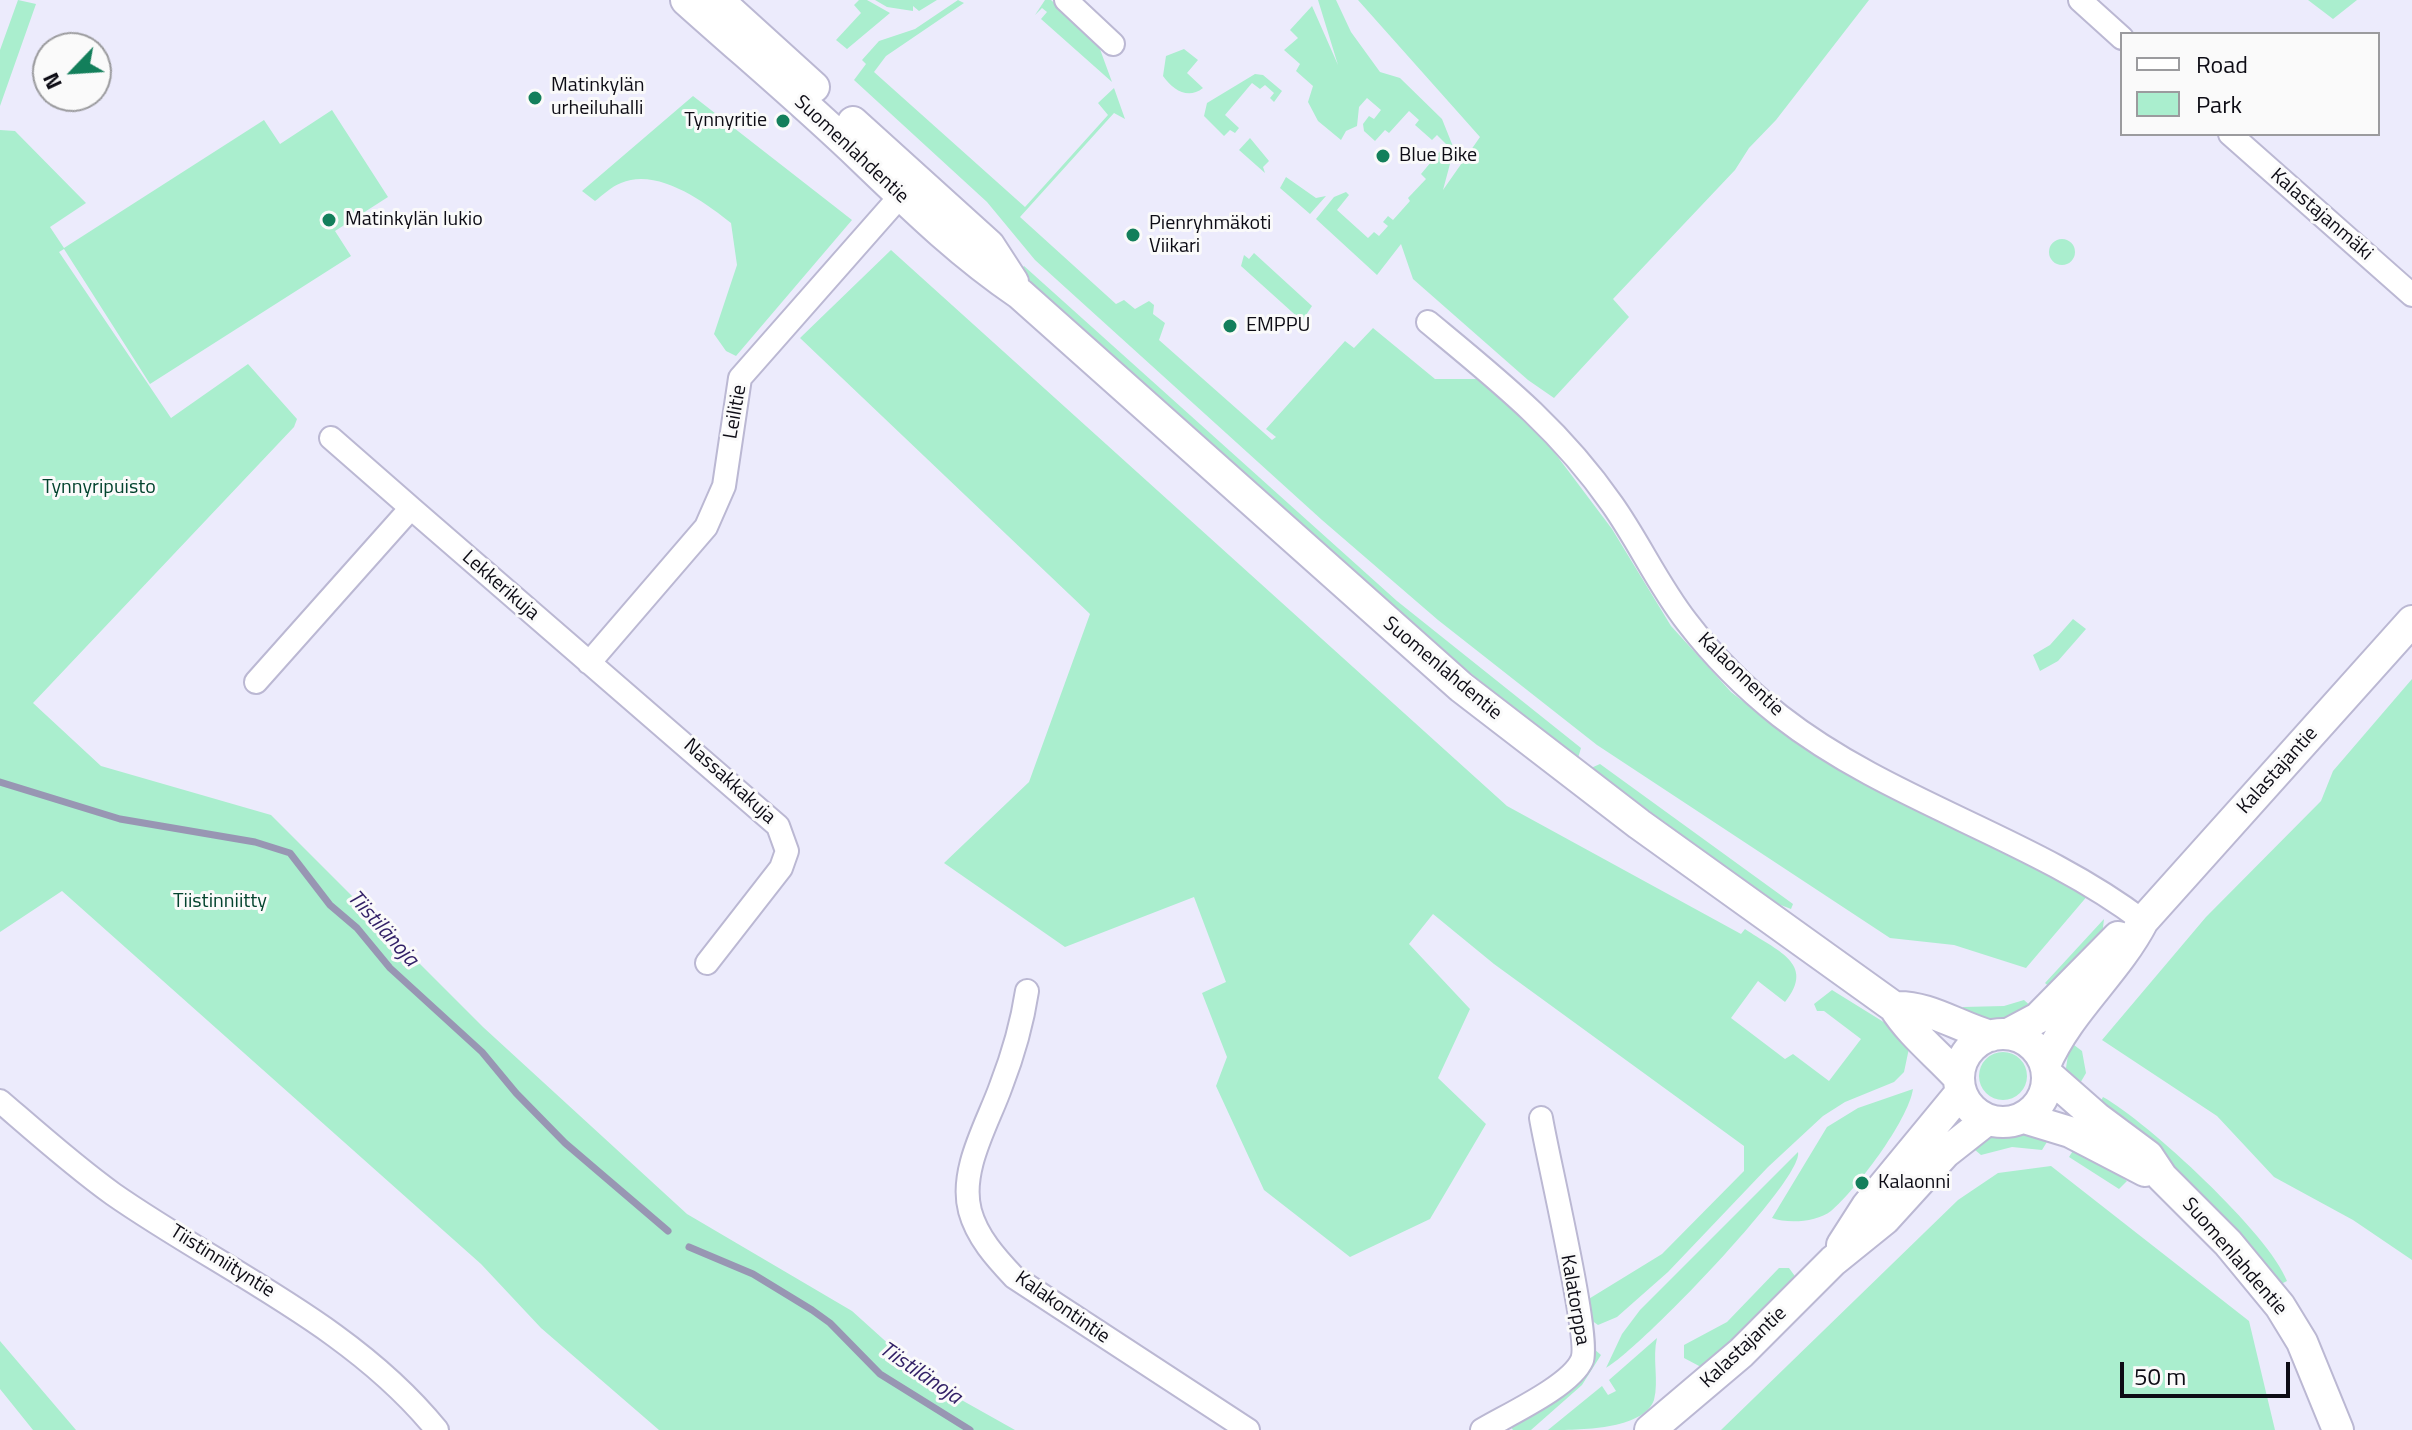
<!DOCTYPE html>
<html>
<head>
<meta charset="utf-8">
<style>
	body { margin:0 }
	#map { position:relative; width:2412px; height:1430px; overflow:hidden; background:#ecebfc; font-family:"Titillium Web",sans-serif }
	canvas { display:block }
	.legend { position:absolute; left:2120px; top:32px; width:260px; height:104px; box-sizing:border-box; background:#fafafa; border:2px solid #9b9b9e; margin:0; padding:10px 14px; list-style:none; font-size:24px; color:#0d0c15 }
	.legend li { display:flex; align-items:center; gap:16px; height:40px }
	.legend b { width:40px; border:2px solid #9b9b9e }
	.north { position:absolute; left:32px; top:32px; width:80px; height:80px; box-sizing:border-box; background:#fafafa; border:2px solid #9b9b9e; border-radius:50%; rotate:245deg; font-size:22px; font-weight:700; line-height:32px; text-align:center; color:#0d0c15 }
	.north::after { content:''; display:block; margin:auto; width:28px; height:36px; background:#137f5b; clip-path:polygon(50% 0,100% 100%,50% 72%,0 100%) }
	.scale { position:absolute; left:2120px; top:1362px; width:170px; height:36px; box-sizing:border-box; border:4px solid #0d0c15; border-top:0; padding-left:10px; font-size:24px; line-height:28px; white-space:nowrap; color:#0d0c15; -webkit-text-stroke:6px #fafafa; paint-order:stroke }
</style>
</head>
<body>
<div id="map">
<canvas width="2412" height="1430"></canvas>
<ul class="legend">
<li><b style="height:10px;background:#fff"></b>Road</li>
<li><b style="height:22px;background:#aaeece"></b>Park</li>
</ul>
<div class="north">N</div>
<div class="scale">50 m</div>
</div>
<script>
const context = document.querySelector('canvas').getContext('2d');
context.lineJoin = 'round';
function fill(path, color) { context.fillStyle = color; context.fill(path, 'evenodd'); }
function strokePath(path, color, width, dash) { context.strokeStyle = color; context.lineWidth = width; context.lineCap = dash ? 'butt' : 'round'; context.setLineDash(dash || []); context.stroke(path); }
function drawText(font, color, halo, rows, align = 'center') {
  context.font = font + ' "Titillium Web",sans-serif'; context.lineWidth = 6; context.setLineDash([]); context.textBaseline = 'middle'; context.strokeStyle = halo; context.fillStyle = color; for (const [text, x, y, turn = 0] of rows) {
    context.save(); context.translate(x, y); context.rotate((+turn || 0) * Math.PI / 180); context.textAlign = isNaN(turn) ? turn : align; if (halo) context.strokeText(text, 0, 0); context.fillText(text, 0, 0); context.restore();
  }
}
fill(new Path2D(`
	M18 0 36 4 0 106V50Z
	M859 0H867L890 13 847 49 836 40 861 13 854 5Z
	M875 0H937L919 11 913 6V11L887 7Z
	M958 0 964 3 886 56 874 72 1025 207 1108 115 1098 103 1114 88 1125 119 1114 113 1020 217 1116 304 1124 300 1135 309 1149 301 1154 305 1153 314 1165 323 1159 340 1272 440 1276 437 1266 429 1345 341 1354 348 1373 328 1435 379H1478L1539 432 1612 529 1671 626 1731 692 1792 739 2089 894 2026 968 1954 945 1890 938 1597 745 1438 620 1322 520 1035 260 987 202 854 80 866 64 862 60 879 41 915 29Z
	M1045 0H1051L1097 41 1112 82 1041 19 1047 12 1042 8 1035 15Z
	M1318 0H1336L1351 32 1380 72 1400 78 1442 119 1454 149 1443 190 1480 137 1358 0H1869L1776 120 1749 148 1735 170 1613 299 1629 317 1554 398 1528 380 1413 279 1401 244 1377 275 1316 219 1334 197 1346 192 1349 195 1337 210 1368 238 1374 232 1379 236 1388 226 1383 222 1388 216 1393 220 1410 201 1408 198 1426 179 1421 174 1446 144 1437 135 1432 140 1415 125 1419 120 1409 111 1389 133 1385 130 1375 141 1364 131 1363 124 1369 116 1374 119 1381 110 1367 98 1359 107 1357 126 1346 131 1341 140 1318 121 1308 102 1313 86 1296 71 1300 64 1284 50 1298 38 1290 30 1312 6 1338 65Z
	M2308 0H2357L2333 19Z
	M1184 49 1198 60 1187 73 1203 88C1188 100 1173 90 1163 76L1166 56Z
	M1255 74 1263 75 1282 91 1274 102 1270 98 1274 93 1265 85 1260 89 1252 83 1225 115 1239 128 1235 133 1230 130 1224 136 1204 116 1207 103Z
	M693 96 852 220 736 356 726 351 714 334 737 265 731 223C705 202 657 167 621 183 612 186 603 195 595 201L582 191Z
	M332 110 388 197 335 231 351 256 150 384 64 249 59 252 171 418 248 364 297 419 294 427 33 703 101 766 271 815 483 1027 687 1214 852 1311 933 1384 1015 1430H659L541 1328 481 1264 62 891 0 932V130L15 131 86 203 50 227 64 248 264 120 280 144Z
	M1250 138 1269 161 1263 167 1265 173 1239 150Z
	M1286 177 1316 198 1326 196 1310 214 1280 188Z
	M2049 252a13 13 0 1 1 26 0a13 13 0 1 1-26 0Z
	M891 250 1507 806 1741 934 1745 929C1775 950 1817 963 1785 1002L1758 981 1731 1018 1785 1059 1793 1054 1829 1081 1861 1039 1824 1011H1817L1814 1004 1832 990 1911 1039 1904 1072 1894 1082 1845 1102 1823 1116 1768 1167 1668 1272 1617 1317 1598 1325 1591 1320 1587 1300 1662 1254 1744 1171V1146L1494 964 1433 914 1409 944 1470 1009 1438 1078 1486 1124 1430 1219 1350 1257 1264 1190 1216 1086 1227 1057 1202 993 1226 982 1194 897 1065 947 944 863 1029 782 1090 614 800 338Z
	M1254 253 1312 306 1302 321 1241 266 1244 255 1249 259Z
	M1024 266 1397 601 1581 748 1578 758C1382 608 1199 440 1019 271Z
	M2073 619 2086 629 2058 661 2040 671 2033 655 2050 645Z
	M2412 679V1260L2353 1220 2274 1177 2217 1116 2102 1040 2206 917 2321 801 2333 771Z
	M1600 764 1793 904 1791 909 1773 902 1591 768Z
	M2104 919 2102 936 2054 991 2045 983Z
	M2024 1000 2035 1010 2002 1020 1959 1014 1963 1007 2004 1006Z
	M2070 1042 2082 1051 2086 1073 2075 1092 2066 1068Z
	M1979 1076a24 24 0 1 1 48 0a24 24 0 1 1-48 0Z
	M1913 1089C1908 1121 1856 1190 1831 1211 1817 1222 1788 1224 1772 1218L1827 1127 1858 1108Z
	M2103 1097C2148 1122 2270 1235 2287 1281L2279 1285C2227 1214 2166 1161 2097 1108Z
	M2018 1133 2050 1137 2042 1150 2012 1147 1981 1155 1968 1144 1988 1135Z
	M2076 1146 2127 1181 2119 1189 2069 1157Z
	M1798 1152C1804 1179 1638 1351 1606 1368L1622 1334 1640 1310Z
	M2051 1166 2249 1321 2275 1430H1721L1958 1200 1998 1173Z
	M1779 1268H1789L1797 1279 1713 1363 1701 1367 1684 1358V1345L1727 1322Z
	M1657 1338C1652 1358 1659 1380 1654 1400 1643 1430 1579 1430 1548 1430L1602 1386 1608 1395 1616 1391 1609 1380Z
	M0 1341 76 1430H33L0 1389Z
	M1594 1349 1601 1355 1582 1385 1531 1430H1513L1509 1425 1589 1368Z`), '#aaeece');
strokePath(new Path2D(`
	M0 782 120 819 255 842 290 853 330 905 357 928 390 968 482 1052 516 1093 565 1143 668 1231
	M689 1247 753 1274 812 1310 830 1323 880 1374 970 1430`), '#9896b3', 7);
const street = new Path2D(`
	M1066 0 1113 44
	M2080 0 2122 38
	M2230 134 2412 295
	M1428 322C1498 380 1559 428 1612 504 1639 542 1658 585 1687 622 1713 656 1746 689 1780 716 1890 802 2032 837 2143 921
	M331 438 411 508
	M589 663 706 527 724 486 740 378 910 185
	M256 682 411 508 778 826 787 851 781 868 707 963
	M1027 991C1022 1024 1013 1055 1001 1086 988 1123 959 1170 970 1211 977 1237 996 1258 1014 1277L1248 1430
	M0 1101C36 1132 74 1166 113 1194 222 1270 352 1325 437 1430
	M1482 1430C1507 1415 1571 1386 1582 1360 1591 1339 1547 1155 1541 1118`);
const secondary = new Path2D(`
	M686 0C745 53 806 104 863 159 914 208 961 254 1020 294L1461 687 1639 824 1894 1007C1910 1033 1937 1054 1958 1077
	M718 0 814 87
	M853 122 989 245 1013 282
	M1894 1007C1928 1005 1958 1027 1991 1036
	M1959 1078a44 44 0 1 1 88 0a44 44 0 1 1-88 0Z
	M2008 1034 2038 1018 2118 937
	M2045 1065C2068 1011 2116 973 2143 921L2412 621
	M2047 1074 2097 1118 2148 1156 2162 1177 2228 1243 2280 1306 2302 1342 2338 1430
	M2024 1118 2070 1132 2145 1171
	M1842 1245 1867 1206 1961 1092
	M1650 1430 1741 1353 1833 1261 1885 1219 1945 1153 1987 1120`);
strokePath(street, '#bbb8d3', 26);
strokePath(secondary, '#bbb8d3', 34);
strokePath(street, '#fff', 22);
strokePath(secondary, '#fff', 30);
for (const [x, y, r, color] of [
	[535,98,8,"#137f5b"],
	[783,121,8,"#137f5b"],
	[1383,156,8,"#137f5b"],
	[329,220,8,"#137f5b"],
	[1133,235,8,"#137f5b"],
	[1230,326,8,"#137f5b"],
	[1862,1183,8,"#137f5b"]
]) { const dot = new Path2D(); dot.arc(x, y, r, 0, 2 * Math.PI); context.fillStyle = color; context.fill(dot); strokePath(dot, '#fafafa', 3); }
drawText('20px', '#0d0c15', '#fafafa', [
	["Matinkylän",551,86],
	["urheiluhalli",551,109],
	["Tynnyritie",767,121,"right"],
	["Blue Bike",1399,156],
	["Matinkylän lukio",345,220],
	["Pienryhmäkoti",1149,224],
	["Viikari",1149,247],
	["EMPPU",1246,326],
	["Kalaonni",1878,1183]
], 'left');
drawText('20px', '#0d0c15', '#fafafa', [
	["Suomenlahdentie",851,150,43],
	["Kalastajanmäki",2321,215,41],
	["Leilitie",736,412,-80],
	["Lekkerikuja",500,586,41],
	["Suomenlahdentie",1442,669,40],
	["Kalaonnentie",1740,675,44],
	["Kalastajantie",2278,771,-48],
	["Nassakkakuja",729,782,42],
	["Suomenlahdentie",2234,1257,49],
	["Tiistinniityntie",222,1262,32],
	["Kalatorppa",1574,1300,80],
	["Kalakontintie",1062,1308,35],
	["Kalastajantie",1744,1348,-43]
]);
drawText('20px', '#03432e', '#fafafa', [
	["Tynnyripuisto",99,488],
	["Tiistinniitty",220,902]
]);
drawText('italic 22px', '#311f66', '#fafafa', [
	["Tiistilänoja",382,929,48],
	["Tiistilänoja",920,1374,34]
]);
</script>
</body>
</html>
